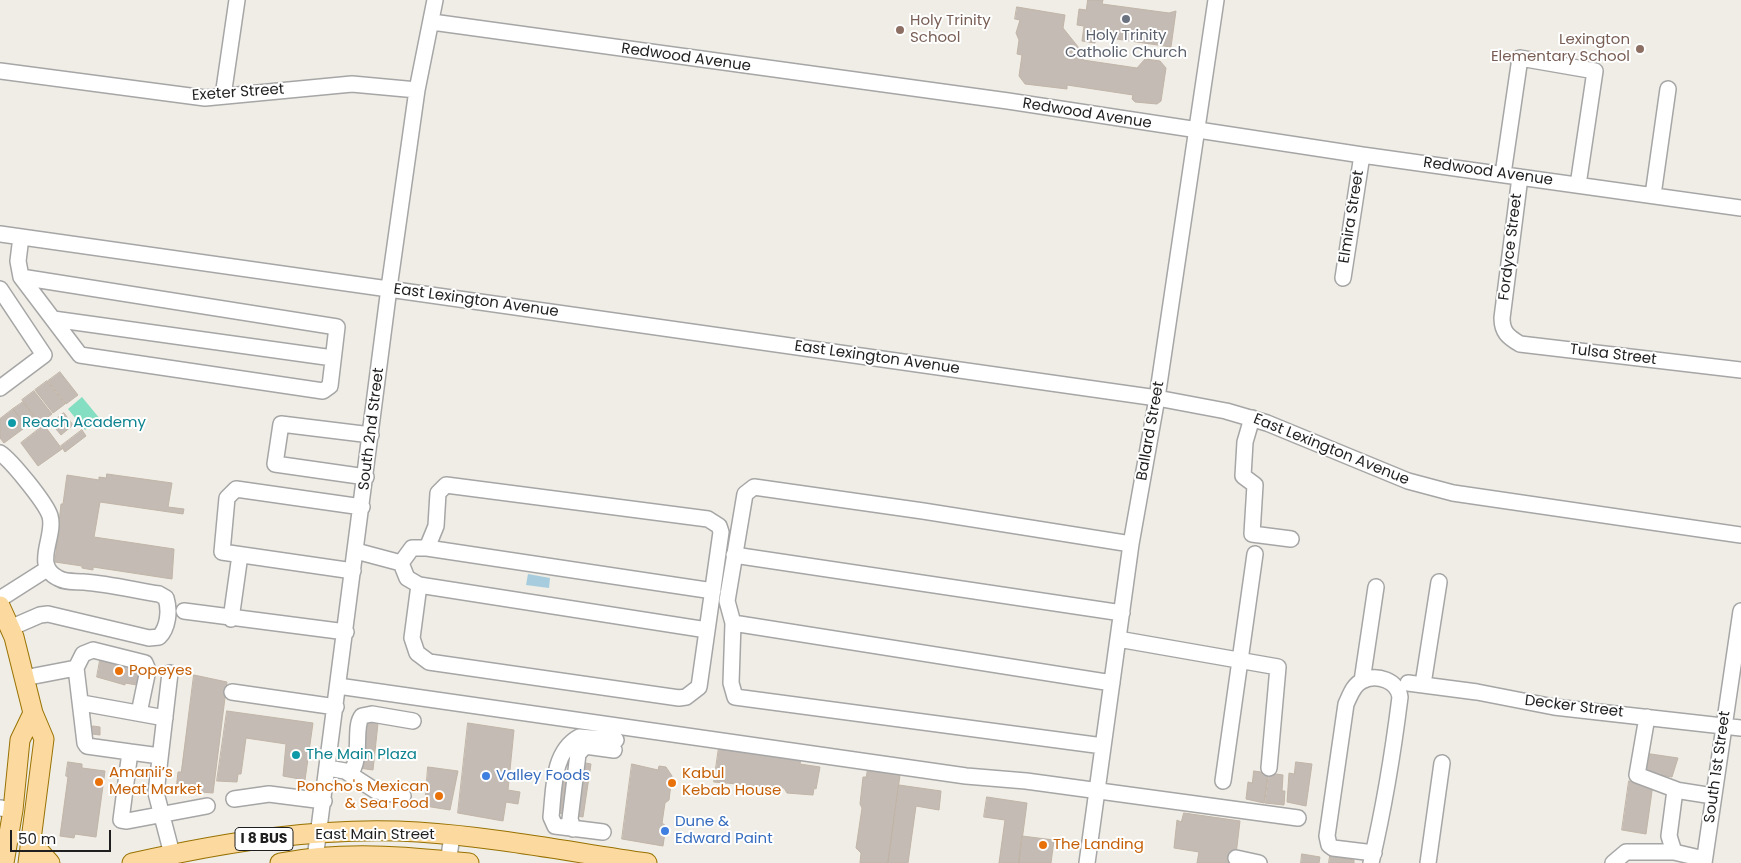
<!DOCTYPE html>
<html>
<head>
<meta charset="utf-8">
<style>
	body { margin:0 }
	#map { position:relative; width:1741px; height:863px; overflow:hidden; background:#efede5; font-family:Poppins,sans-serif }
	canvas { display:block }
	.scale { position:absolute; left:10px; top:830px; width:101px; height:22px; box-sizing:border-box; border:2px solid #1f1f1f; border-top:0; padding-left:6px; font-size:15px; line-height:18px; white-space:nowrap; color:#1f1f1f; -webkit-text-stroke:4px #fff; paint-order:stroke }
</style>
</head>
<body>
<div id="map">
<canvas width="1741" height="863"></canvas>
<div class="scale">50 m</div>
</div>
<script>
const context = document.querySelector('canvas').getContext('2d');
context.lineJoin = 'round';
function fill(path, color) { context.fillStyle = color; context.fill(path, 'evenodd'); }
function strokePath(path, color, width, dash) { context.strokeStyle = color; context.lineWidth = width; context.lineCap = dash ? 'butt' : 'round'; context.setLineDash(dash || []); context.stroke(path); }
function drawText(font, color, halo, rows, align = 'center') {
  context.font = font + ' Poppins,sans-serif'; context.lineWidth = 4; context.setLineDash([]); context.textBaseline = 'middle'; context.strokeStyle = halo; context.fillStyle = color; for (const [text, x, y, turn = 0] of rows) {
    context.save(); context.translate(x, y); context.rotate((+turn || 0) * Math.PI / 180); context.textAlign = isNaN(turn) ? turn : align; if (halo) context.strokeText(text, 0, 0); context.fillText(text, 0, 0); context.restore();
  }
}
fill(new Path2D(`
	M82 397 100 419 85 430 68 409Z`), '#84dec1');
fill(new Path2D(`
	M528 574 550 578 549 588 526 585Z`), '#a6ccdd');
const building = new Path2D(`
	M1088 0H1103L1102 4 1169 13 1176 11 1171 47 1096 36 1095 43 1082 41 1084 26 1077 25 1079 9 1086 10Z
	M1017 7 1065 15 1063 28 1083 53V60L1137 68 1145 59 1160 61 1166 68 1161 101 1157 104 1135 102 1132 99 1133 95 1067 85V89L1025 84 1019 76 1022 55 1017 54 1019 40 1016 33 1020 20 1015 19Z
	M60 372 78 395 66 404 48 381Z
	M47 381 65 404 53 413 35 390Z
	M34 391 52 414 40 423 22 400Z
	M23 402 37 420 27 427 13 409Z
	M13 409 27 426 4 443 0 438V419Z
	M64 413 73 425 61 435 51 423Z
	M44 425 62 449 38 466 21 443Z
	M82 430 86 436 65 452 61 446Z
	M107 474 172 483 168 507 184 509 183 514 100 502 94 537 174 549 172 579 93 567V570L82 568V566L55 562 61 504H63L67 475 99 480V477L106 478Z
	M101 655 142 664 137 685 125 683V685L97 677Z
	M194 675 227 682 213 793 176 790 178 772H181Z
	M227 711 313 723 305 780 283 776 286 744 246 738 241 774H238L237 782 217 781Z
	M366 721 378 723 373 770 359 768Z
	M468 723 514 730 508 790 520 792 518 804 506 802 503 821 458 813Z
	M93 726 100 727V735L92 734Z
	M719 747 801 758 800 764 820 767 816 789 814 788 813 795 787 793 784 788 714 782Z
	M1644 753 1678 758 1672 777 1642 772Z
	M68 762 82 764V768L105 771 96 837 75 834 74 838 60 836 68 777 66 776Z
	M581 762 591 764 583 817 573 815Z
	M1296 762 1312 764 1306 806 1287 802 1289 773 1294 774Z
	M632 764 658 770 659 766 666 767 672 776 669 800 665 803 662 823 666 826 663 846 622 839Z
	M428 767 458 771 450 810 425 806Z
	M868 768 900 775 888 863H860L861 853 856 848 862 808 860 804 863 777H866Z
	M1254 771 1268 773 1264 803 1246 799 1248 782 1252 783Z
	M1269 773 1283 775 1282 791H1285L1284 805 1265 803Z
	M562 777 571 779 564 814 559 813Z
	M1629 781 1653 784 1646 834 1622 830Z
	M899 785 941 791 939 810 916 806 908 863H888Z
	M987 797 1027 803 1019 863H999L1005 820 984 817Z
	M1184 813 1240 821 1235 863H1197L1199 852 1174 848 1177 820 1181 822Z
	M1022 836 1054 840 1051 863H1019Z
	M1302 854 1320 857 1319 863H1301Z
	M1330 856 1354 860V863H1329Z`);
fill(building, '#c4bcb4');
strokePath(building, '#c1b4a7', 1);
const minor = new Path2D(`
	M432 22 1008 101 1362 155 1741 208
	M0 71 205 98 352 84 417 90
	M223 96 237 0
	M1503 174 1520 58 1595 71 1578 185
	M1520 177 1502 318C1502 332 1508 337 1520 344L1741 370
	M1653 195 1668 89
	M0 234 1157 398 1226 411 1267 423 1408 481 1453 493 1741 535
	M21 277 337 327 330 386 323 391 80 355 21 277 18 261 21 237
	M1343 278 1362 155
	M0 289 44 355 0 388
	M53 319 333 358
	M1252 418 1245 442 1243 476 1255 485 1252 534 1291 539
	M0 453C11 460 46 503 50 516 56 537 32 565 58 578 66 583 75 581 84 582 109 584 134 590 159 594L166 598C170 611 168 628 159 637L149 638 48 614 40 615 10 628
	M366 477 275 464 281 424 371 435
	M427 548 713 591
	M356 551 401 563 412 548H427L436 526 438 493 446 485 708 519 719 526 721 532 699 687 686 697 679 698 429 662 417 653 412 638 419 585 407 578 401 563
	M734 555 1122 613
	M353 571 222 552 227 498 236 489 362 507
	M419 585 707 630
	M0 599 47 569
	M184 611 346 632
	M231 619 240 555
	M733 623 1112 683
	M1118 639 1278 667 1269 768
	M76 668 83 654 93 650 145 663 148 670 139 713
	M170 673 156 793 172 854
	M24 678 76 668 85 743 87 746 130 752
	M1362 681 1376 587
	M1408 683 1477 692 1554 707 1741 728
	M1423 684 1439 582
	M338 686 966 776 1026 781 1298 818
	M232 692 336 707
	M82 703 165 718
	M1647 717 1637 775 1677 790
	M1103 746 735 697 731 683 733 623 727 601 745 494 754 487 923 511 1131 544
	M160 756 130 752 121 820 127 821 207 806
	M328 768 345 771 376 791 403 796
	M350 774C363 757 353 727 362 716L372 714 413 721
	M1223 781 1255 554
	M234 799 269 794 324 801
	M0 808 13 810
	M573 829 570 819 578 754 585 746 614 750
	M603 832 555 826 551 817C554 790 552 752 579 737L616 740
	M1236 858 1259 863
	M315 859 389 288 417 90 435 0
	M1704 859 1674 852 1669 836 1675 790 1713 796
	M448 863 452 836
	M1087 863 1131 544 1157 398 1216 0
	M1371 863C1384 808 1393 753 1400 697 1398 681 1377 673 1362 681 1353 685 1350 696 1346 704L1327 836 1329 845 1333 848 1374 853
	M1428 863 1442 763
	M1613 863 1626 852H1674
	M1704 863 1741 611`);
const major = new Path2D(`
	M0 606 14 637 33 713 44 739 28 863
	M31 842 50 863
	M4 863 13 810 20 740 33 713
	M132 863C225 842 323 826 418 832 495 837 571 852 647 863
	M280 863C342 851 406 856 469 863`);
strokePath(minor, '#a6a6a6', 18);
strokePath(major, '#987101', 21);
strokePath(minor, '#fff', 15);
strokePath(major, '#fbd99f', 19);
for (const [x, y, r, color] of [
	[1126,19,5,"#6b7280"],
	[900,30,5,"#8d6e63"],
	[1640,49,5,"#8d6e63"],
	[12,423,5,"#0f9aa8"],
	[119,671,5,"#e8710a"],
	[296,755,5,"#0f9aa8"],
	[486,776,5,"#3f7fe0"],
	[99,782,5,"#e8710a"],
	[672,783,5,"#e8710a"],
	[439,796,5,"#e8710a"],
	[665,831,5,"#3f7fe0"],
	[1043,845,5,"#e8710a"]
]) { const dot = new Path2D(); dot.arc(x, y, r, 0, 2 * Math.PI); context.fillStyle = color; context.fill(dot); strokePath(dot, '#fff', 2); }
for (const [x, y, w] of [
	[264,839,58]
]) { const box = new Path2D(); box.roundRect(x - w / 2, y - 11.5, w, 23, 4); context.fillStyle = '#fff'; context.fill(box); strokePath(box, '#1f1f1f', 1); }
drawText('bold 14px', '#1f1f1f', null, [
	["I 8 BUS",264,839]
]);
drawText('15px', '#785e54', '#fff', [
	["Holy Trinity",910,21],
	["School",910,38],
	["Lexington",1630,40,"right"],
	["Elementary School",1630,57,"right"]
], 'left');
drawText('15px', '#5b616d', '#fff', [
	["Holy Trinity",1126,36],
	["Catholic Church",1126,53]
]);
drawText('15px', '#1f1f1f', '#fff', [
	["Redwood Avenue",686,58,8],
	["Exeter Street",238,93,-4],
	["Redwood Avenue",1087,114,9],
	["Redwood Avenue",1488,172,8],
	["Elmira Street",1352,217,-81],
	["Fordyce Street",1511,247,-83],
	["East Lexington Avenue",476,301,8],
	["Tulsa Street",1613,355,7],
	["East Lexington Avenue",877,358,8],
	["South 2nd Street",372,429,-83],
	["Ballard Street",1151,431,-80],
	["East Lexington Avenue",1331,450,22],
	["Decker Street",1574,707,7],
	["South 1st Street",1718,767,-82],
	["East Main Street",375,835]
]);
drawText('15px', '#0d838f', '#fff', [
	["Reach Academy",22,423],
	["The Main Plaza",306,755]
], 'left');
drawText('15px', '#c56008', '#fff', [
	["Popeyes",129,671],
	["Amanii’s",109,773],
	["Meat Market",109,790],
	["Kabul",682,774],
	["Kebab House",682,791],
	["Poncho's Mexican",429,787,"right"],
	["& Sea Food",429,804,"right"],
	["The Landing",1053,845]
], 'left');
drawText('15px', '#366cbe', '#fff', [
	["Valley Foods",496,776],
	["Dune &",675,822],
	["Edward Paint",675,839]
], 'left');
</script>
</body>
</html>
